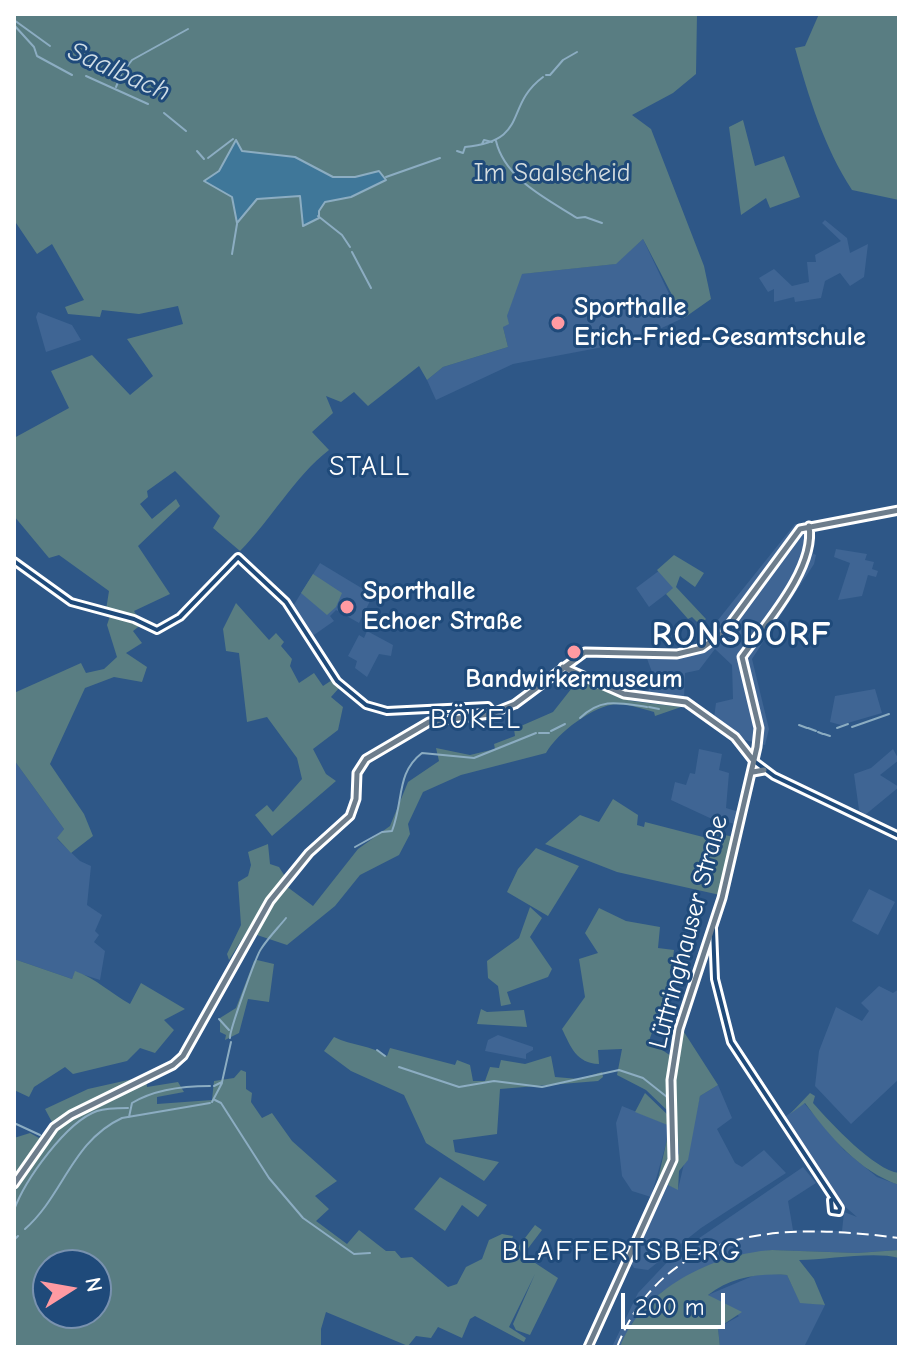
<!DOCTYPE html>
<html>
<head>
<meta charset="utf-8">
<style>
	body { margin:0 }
	#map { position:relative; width:913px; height:1361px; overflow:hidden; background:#2e5787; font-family:"Comic Neue",sans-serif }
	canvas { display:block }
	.frame { position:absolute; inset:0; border:16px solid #fff; pointer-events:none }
	.north { position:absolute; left:32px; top:1249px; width:80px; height:80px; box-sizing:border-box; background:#1f4a7a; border:2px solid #7992af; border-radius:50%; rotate:79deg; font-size:22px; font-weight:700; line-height:32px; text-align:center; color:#fff }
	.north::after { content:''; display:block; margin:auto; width:28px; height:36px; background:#ff9aa2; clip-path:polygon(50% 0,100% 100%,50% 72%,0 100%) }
	.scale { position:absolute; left:621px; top:1293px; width:104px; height:36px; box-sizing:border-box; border:4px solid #fff; border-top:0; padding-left:10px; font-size:24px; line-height:28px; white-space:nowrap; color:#fff; -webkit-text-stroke:6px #1f4a7a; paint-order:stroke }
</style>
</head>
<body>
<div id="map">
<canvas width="913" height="1361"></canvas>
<div class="frame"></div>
<div class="north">N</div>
<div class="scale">200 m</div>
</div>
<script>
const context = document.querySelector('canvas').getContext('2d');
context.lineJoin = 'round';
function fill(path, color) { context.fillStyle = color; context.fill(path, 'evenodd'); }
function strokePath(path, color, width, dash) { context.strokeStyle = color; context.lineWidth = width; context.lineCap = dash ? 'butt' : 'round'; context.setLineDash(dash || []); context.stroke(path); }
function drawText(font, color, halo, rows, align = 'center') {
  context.font = font + ' "Comic Neue",sans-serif'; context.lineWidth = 6; context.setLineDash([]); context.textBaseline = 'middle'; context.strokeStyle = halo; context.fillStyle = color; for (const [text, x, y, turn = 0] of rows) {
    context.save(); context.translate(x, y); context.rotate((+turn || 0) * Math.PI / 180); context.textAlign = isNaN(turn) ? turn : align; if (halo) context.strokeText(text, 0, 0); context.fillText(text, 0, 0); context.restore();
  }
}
fill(new Path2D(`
	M825 220 847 238 850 253 868 244 864 277 850 286 840 273 825 281 821 298 795 302 794 297 774 302V289L768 292 759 278 774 269 792 286 809 282 807 262H816L815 255 841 241 822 223Z
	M643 239 681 319 651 333 598 348 513 364 436 400 427 380 443 367 508 347 503 327 521 274 615 264Z
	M38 312 72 325 81 340 46 352 36 317Z
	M795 524H806L814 529 812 553 816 555 814 564 752 659 769 729 765 745 741 739 714 718 716 703 733 699 732 665 715 649 699 670 685 673 684 700 648 694 652 672 646 656 690 653 721 634 714 625Z
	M836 549 867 554 865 560 874 562 872 569 878 571 876 577 868 575 862 596 838 600 850 563 834 557Z
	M320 563 373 595 359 623 336 610 330 616 334 621 311 637 293 606Z
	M660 570 675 587 649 607 636 588Z
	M367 631 393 645 391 656 379 654 367 677 355 668 357 661 348 656 359 635 364 638Z
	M875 689 882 713 841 725 830 722 835 696Z
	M699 749 722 754 719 770 729 773 726 808 739 812 736 824 712 819 671 800 675 782 686 785 690 773 695 774Z
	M893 749 899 760 880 775 899 787 865 815 859 810 854 774 871 768Z
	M14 760 64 829 57 839 80 861 91 866 87 905 102 915 95 931 99 935 94 942 105 951 100 980 75 972 72 979 14 959Z
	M869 889 895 902 878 935 852 921Z
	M879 986 893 993 899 989V1079L851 1124 815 1086 819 1051 836 1007 862 1021 869 1011 861 1003Z
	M498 1035 533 1047V1050L526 1054V1059L485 1051 488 1040Z
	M718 1085 732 1118 717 1129 735 1163 742 1167 764 1150 786 1173 701 1228 648 1270 634 1268 631 1263 668 1185 678 1189 700 1096Z
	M804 1103 844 1150 877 1177 899 1185V1250L857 1253 772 1250 727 1258 662 1292 632 1323 620 1347H612L638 1293 673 1256 803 1167 816 1183 788 1201 793 1230 842 1231 844 1212 857 1217 834 1197 786 1123V1116Z
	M622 1106 671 1126 651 1197 632 1191 622 1176 616 1123Z
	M760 1273 787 1275 800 1302 825 1305 804 1347H720L718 1328 739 1316 708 1295Z`), '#3f6594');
fill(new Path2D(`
	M14 14H697L696 74 673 93 632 115 651 129 704 266 711 299 684 318 643 239 616 264 522 274 507 316 509 324 503 327 508 347 443 367 427 380 419 366 368 406 354 392 341 402 326 396 333 413 312 432 329 450C294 477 272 519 240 551L213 528 220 516 175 471 147 491 148 497 140 504 152 519 176 499 180 506 138 546 170 594 134 611 142 624 133 631 142 643 126 653 147 667 142 682 114 677 85 688 50 764 84 814 93 836 71 853 57 838 64 829 14 760V693L81 663 86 673 104 669 117 657 107 625 110 616 106 610 109 591 59 555 49 558 14 516V438L69 408 51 371 92 355 130 395 153 376 127 339 183 324 178 306 139 314 102 310 100 317 68 314 65 307 84 300 52 244 37 254 14 220Z
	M819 14H899V200L852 190C824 147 809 98 795 48L805 46Z
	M743 120 755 166 784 156 800 197 770 208 766 198 741 215 729 127Z
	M674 555 704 573 695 587 680 576 676 587 706 619 700 625 692 617 688 619 666 594 673 588 657 570Z
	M313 574 342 593 336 607 327 615 301 593Z
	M236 603 269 640 276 633 284 642 281 646 292 659 290 666 299 683 314 673 323 686 332 680 339 688 331 697 343 707 338 730 313 749 326 774 336 781 272 836 255 815 267 805 273 812 302 779 297 758 267 717 247 722 239 653 226 651 223 629Z
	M579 679 631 701 681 707 655 716 654 712C643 709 629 704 617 704 594 705 557 733 546 753L461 775 423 792 408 824 410 834 399 855 360 875 335 906 287 945 254 934 286 886 313 906 358 849 390 826 408 782 439 761 436 748 470 755 495 749 494 744 515 736 514 729 553 712Z
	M613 799 638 815 637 825 644 827 645 822 703 837 705 831 734 837 720 895 617 872 545 844 580 815 599 822Z
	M268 844 270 864 279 867 286 878 269 896 229 960 227 954 241 925 238 882 248 876 251 865 248 852Z
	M536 848 579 866 548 916 507 892 518 869Z
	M530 907 542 918 530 937 552 969 548 977 507 992 511 1004 501 1006 498 986 488 978 487 961 519 938Z
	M599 908 626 921 660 927 658 948 674 950 670 980 649 1041 671 1056V1114L646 1090 617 1075 622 1049 598 1050 599 1064C576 1063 571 1047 562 1029L585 997 579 959 598 953 585 933Z
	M14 959 72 979 75 971C97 979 110 993 130 1004L141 983 185 1009 164 1020 174 1030 155 1053 140 1048 127 1061 73 1074 65 1067 34 1087 29 1097 14 1090Z
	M257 960 274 964 269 1002 248 999 239 1033 225 1040 226 1035 220 1032V1018L236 1008 254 961Z
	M481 1009 487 1012 524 1010 527 1027 477 1024Z
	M686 1014 684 1032 718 1085 700 1096 688 1160 679 1171 678 1190 668 1185 679 1153 674 1085Z
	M334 1037C352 1046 371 1045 387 1056L390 1048 455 1065 457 1060 470 1065 473 1081H485L490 1067 499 1068 501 1060 525 1064 551 1056 555 1077 579 1079 602 1072 603 1077 598 1081 500 1089 497 1134 453 1140 455 1152 499 1162 484 1181 426 1143 404 1095 351 1071 324 1051Z
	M241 1070 246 1072V1089L252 1093 251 1102 262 1118 272 1113 292 1141 337 1181 315 1196 329 1209 316 1221 347 1244 359 1230 386 1251H395L401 1258 412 1257 448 1287 457 1284 466 1267 482 1259 489 1240 502 1234 513 1236 511 1243 515 1251 535 1225 542 1230 523 1255 558 1278 530 1335 516 1330 513 1324 535 1274 509 1327 526 1338 524 1342 475 1316 470 1319 462 1338 438 1327 431 1338 416 1336 408 1346 326 1312 321 1329V1347H14V1138L30 1133 39 1138 53 1124 45 1109 88 1089 146 1076 147 1087 178 1082 184 1092 157 1097V1104L212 1100 214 1081 234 1078ZM48 1265H96V1313H48Z
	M645 1093 671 1118V1155L656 1188 670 1126 635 1112Z
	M810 1093 815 1096 813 1103C831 1123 874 1170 899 1173V1185C859 1171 830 1137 805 1103L790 1114Z
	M440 1177 487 1205 478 1217 462 1205 445 1231 414 1209Z
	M772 1250 857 1253 899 1250V1258C873 1251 828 1260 799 1260L814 1279 825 1305 800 1303 787 1275C759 1273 731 1277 708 1295L742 1312 718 1328 720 1347H620C642 1289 713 1254 772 1250Z`), '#597d82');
const water = new Path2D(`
	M236 140 242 151 295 157 333 177H355L379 171 386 180 351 197 325 202 319 211V218L303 226 300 196 257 199 237 223 232 197 204 181 219 171Z`);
fill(water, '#3f7799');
strokePath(water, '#8cadc2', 2);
strokePath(new Path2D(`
	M14 20 50 46
	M14 25 34 47 37 56 72 75
	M122 73 132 60 188 29
	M546 75H550L563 60 577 52
	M86 76 148 104
	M116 87 121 75
	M164 113 186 131
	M496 141C505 179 547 199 577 218L585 217 602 223
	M482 144 484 140 492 142
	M197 151 204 159
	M457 151 463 153 465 147C531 140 503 107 543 77
	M208 158 233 139
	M386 177 440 158
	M318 216 342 235 350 247
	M352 252 371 288
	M232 254 237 224
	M649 707 659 709
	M580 718C602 697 619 703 647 707
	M799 725 807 728
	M852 727 889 714
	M808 728 816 731
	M837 728 848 724
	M551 731 565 724
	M818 732 823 734
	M539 733H549
	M824 734 830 736
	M355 847 382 832 392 831C404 800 396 773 422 753L474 758 536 733
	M219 1019 229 1030
	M230 1038C229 1032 256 956 261 949 268 938 278 928 286 918
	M377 1050 385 1056
	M399 1067 459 1087 494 1081 542 1087 619 1070 643 1078 667 1097
	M214 1086 222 1082 231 1042
	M215 1100 221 1103 269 1178 303 1218 354 1254 370 1253
	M212 1102 222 1083
	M129 1117 132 1103C155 1089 184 1086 210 1086
	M14 1123 40 1135
	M14 1210C25 1180 66 1122 97 1111 106 1108 119 1108 128 1108
	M25 1229C63 1196 72 1141 122 1118L210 1103
	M14 1240 18 1236`), '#8cadc2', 2);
const minor = new Path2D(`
	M14 561 71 602 134 619 157 630 180 617 238 557 286 602 337 681 366 705 387 711 488 706 494 713
	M754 761 774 776 899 836
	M713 929 715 979 731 1042 840 1208 839 1212 832 1211 831 1200`);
const major = new Path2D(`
	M563 667 624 694 686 702 735 737 753 760
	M753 772 764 770
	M14 1184 54 1127 71 1115 173 1065 183 1056 270 901 309 853 350 816 356 799 357 773 366 759 429 722 490 714 515 704 585 652 677 654 702 648 724 632 800 529 899 510
	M588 1347 673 1160 671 1080 679 1029 722 898 757 747 759 728 742 657C766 623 816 568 809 526`);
strokePath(minor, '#fff', 10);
strokePath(major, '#fff', 11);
strokePath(minor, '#1f4a7a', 4);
strokePath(major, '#6d7d8c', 5);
strokePath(new Path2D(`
	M617 1347C666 1224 785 1223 899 1238`), '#fff', 2, [12, 6]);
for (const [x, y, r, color] of [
	[558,323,8,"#ff9aa2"],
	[347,607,8,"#ff9aa2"],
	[574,652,8,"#ff9aa2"]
]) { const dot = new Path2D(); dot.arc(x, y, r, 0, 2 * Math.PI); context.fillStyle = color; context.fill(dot); strokePath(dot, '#1f4a7a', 3); }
drawText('26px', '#d6dee0', '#1f4a7a', [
	["Im Saalscheid",552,174]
]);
drawText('bold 26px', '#fff', '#1f4a7a', [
	["Sporthalle",574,308],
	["Erich-Fried-Gesamtschule",574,338],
	["Sporthalle",363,592],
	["Echoer Straße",363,622],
	["Bandwirkermuseum",574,680,"center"]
], 'left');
drawText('26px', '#fff', '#1f4a7a', [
	["Lüttringhauser Straße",689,932,-75]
]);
drawText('italic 28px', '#cfdde6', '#1f4a7a', [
	["Saalbach",119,72,24]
]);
context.letterSpacing = '2px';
drawText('28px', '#fff', '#1f4a7a', [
	["STALL",370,467],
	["BÖKEL",476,720],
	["BLAFFERTSBERG",622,1252]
]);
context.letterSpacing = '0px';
context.letterSpacing = '2px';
drawText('bold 34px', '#fff', '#1f4a7a', [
	["RONSDORF",742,635]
]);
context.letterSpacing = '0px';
</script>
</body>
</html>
